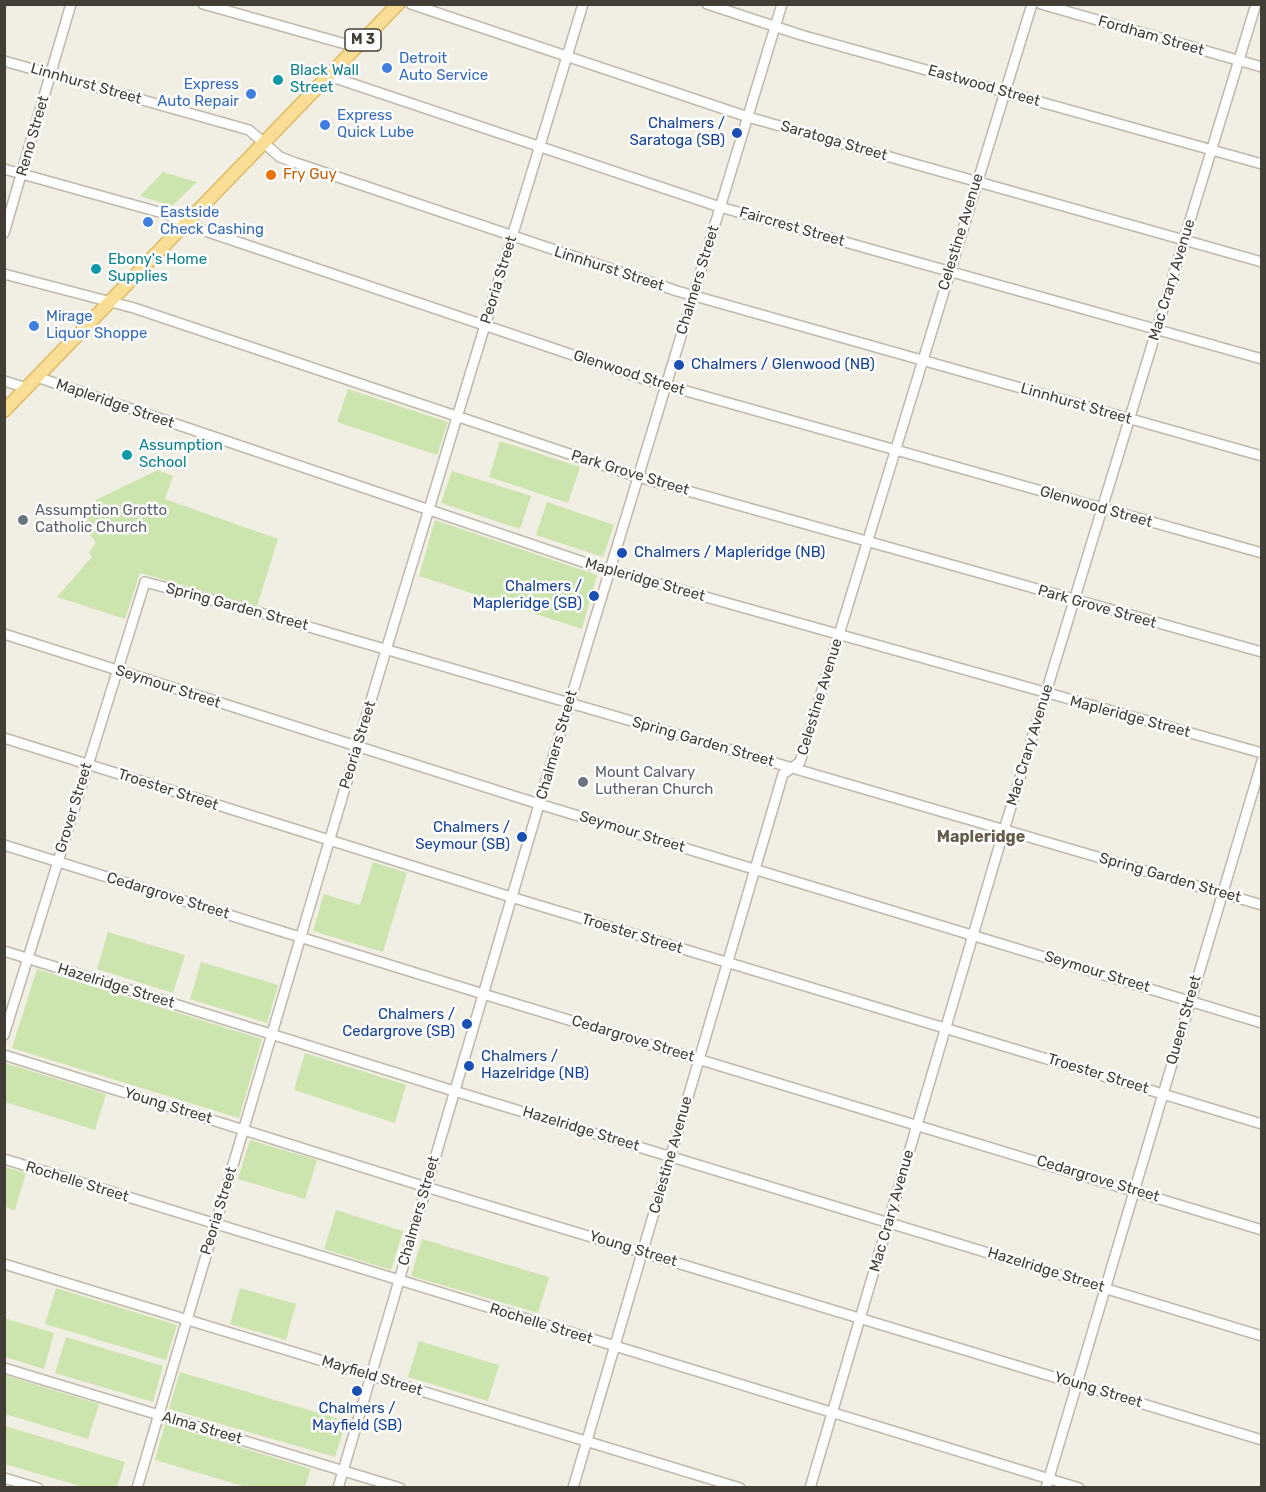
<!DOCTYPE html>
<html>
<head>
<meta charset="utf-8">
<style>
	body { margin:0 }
	#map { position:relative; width:1266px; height:1492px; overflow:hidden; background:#f1eee4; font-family:Rubik,sans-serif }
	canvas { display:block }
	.frame { position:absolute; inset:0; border:6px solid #433e35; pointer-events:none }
</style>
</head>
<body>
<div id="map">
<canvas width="1266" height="1492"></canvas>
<div class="frame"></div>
</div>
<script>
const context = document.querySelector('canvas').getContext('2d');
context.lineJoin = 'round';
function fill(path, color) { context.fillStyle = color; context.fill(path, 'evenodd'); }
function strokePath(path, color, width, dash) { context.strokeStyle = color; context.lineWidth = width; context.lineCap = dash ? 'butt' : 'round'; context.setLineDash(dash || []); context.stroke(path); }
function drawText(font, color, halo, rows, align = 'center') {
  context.font = font + ' Rubik,sans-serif'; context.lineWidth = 5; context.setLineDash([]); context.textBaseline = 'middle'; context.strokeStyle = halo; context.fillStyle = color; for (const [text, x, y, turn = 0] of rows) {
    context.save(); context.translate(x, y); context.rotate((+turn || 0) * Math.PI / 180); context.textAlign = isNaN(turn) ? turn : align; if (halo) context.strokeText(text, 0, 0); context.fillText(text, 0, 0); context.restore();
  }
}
fill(new Path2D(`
	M163 172 197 182 172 206 140 196Z
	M348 389 448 422 437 455 337 422Z
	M500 441 580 467 568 503 489 477Z
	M158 470 173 476 165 499 278 539 257 606 140 573 125 619 57 597 92 557 89 553 96 542 84 528 96 500Z
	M452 471 531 496 520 529 441 503Z
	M547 502 614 525 603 557 536 535Z
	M435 520 597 575 582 629 419 576Z
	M373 862 407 873 383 952 313 931 324 894 360 905Z
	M108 932 185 955 173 993 97 969Z
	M201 962 278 985 267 1023 190 999Z
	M37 969 262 1039 239 1118 12 1048Z
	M305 1053 406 1085 395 1123 294 1090Z
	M5 1063 106 1094 95 1130 5 1102Z
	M250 1140 317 1160 305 1199 238 1179Z
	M5 1167 26 1173 15 1210 5 1207Z
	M336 1210 403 1231 391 1270 324 1249Z
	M422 1239 549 1277 538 1313 411 1276Z
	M56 1288 177 1325 166 1360 45 1324Z
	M240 1288 296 1304 286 1340 230 1324Z
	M4 1318 54 1333 44 1369 5 1357Z
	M66 1337 163 1366 153 1402 55 1373Z
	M419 1341 499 1365 488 1401 408 1377Z
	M180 1372 346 1421 335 1457 169 1409Z
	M5 1375 99 1404 88 1439 5 1414Z
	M165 1424 311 1469 305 1487H246L155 1460Z
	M5 1426 125 1462 117 1487H83L5 1464Z`), '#cce5ae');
const minor = new Path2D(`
	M203 4 356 47
	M411 4 748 117 1262 262
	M707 4 801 35 1262 164
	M1041 4 1262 67
	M4 61 249 130 280 157 296 163 677 291 1262 456
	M329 76 720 207 1262 359
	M4 169 166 214 208 232 647 380 1262 553
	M4 233 71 4
	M4 274 134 308 638 477 1262 652
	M37 377 595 566 1262 753
	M4 381 27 388
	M4 634 539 804 1262 1023
	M4 738 511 897 1262 1124
	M4 845 483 994 1262 1230
	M4 951 454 1091 1262 1336
	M4 1035 145 582 268 615 1262 905
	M4 1055 426 1187 1262 1440
	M4 1159 1079 1488
	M4 1264 740 1488
	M4 1368 400 1488
	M4 1478 38 1488
	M137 1488 386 650 583 4
	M338 1488 553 757 782 4
	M573 1488 783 774 800 762 1032 4
	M810 1488 1004 830 1256 4
	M1046 1488 1262 761`);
const major = new Path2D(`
	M4 411 398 4`);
strokePath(minor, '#bfb8ab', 12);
strokePath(major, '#debb66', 15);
strokePath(minor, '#fff', 9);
strokePath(major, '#fade95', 12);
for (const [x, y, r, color] of [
	[387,68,6,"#3f7fe0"],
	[278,80,6,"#0f9aa8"],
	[251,94,6,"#3f7fe0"],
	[325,125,6,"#3f7fe0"],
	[737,133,6,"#1a4fb4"],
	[271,175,6,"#e8710a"],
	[148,222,6,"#3f7fe0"],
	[96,269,6,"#0f9aa8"],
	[34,326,6,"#3f7fe0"],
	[679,365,6,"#1a4fb4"],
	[127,455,6,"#0f9aa8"],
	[23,520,6,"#6b7280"],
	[622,553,6,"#1a4fb4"],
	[594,596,6,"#1a4fb4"],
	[583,782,6,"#6b7280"],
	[522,837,6,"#1a4fb4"],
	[467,1024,6,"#1a4fb4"],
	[469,1066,6,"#1a4fb4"],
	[357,1391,6,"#1a4fb4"]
]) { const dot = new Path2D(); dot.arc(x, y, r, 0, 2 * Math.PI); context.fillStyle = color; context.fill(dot); strokePath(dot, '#fff', 2); }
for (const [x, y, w] of [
	[363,40,36]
]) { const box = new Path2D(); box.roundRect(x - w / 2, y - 11, w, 22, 4.5); context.fillStyle = '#fff'; context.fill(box); strokePath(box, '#433e35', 1.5); }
drawText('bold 14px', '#433e35', null, [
	["M 3",363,40]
]);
drawText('15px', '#433e35', '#fff', [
	["Fordham Street",1151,36,16],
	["Linnhurst Street",86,84,16],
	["Eastwood Street",984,86,16],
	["Reno Street",33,136,-74],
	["Saratoga Street",834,141,16],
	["Faircrest Street",792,227,16],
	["Celestine Avenue",961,232,-73],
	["Linnhurst Street",609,269,18],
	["Peoria Street",499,280,-73],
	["Chalmers Street",698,280,-73],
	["Mac Crary Avenue",1172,280,-73],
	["Glenwood Street",629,373,18],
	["Mapleridge Street",115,404,19],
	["Linnhurst Street",1076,404,16],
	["Park Grove Street",630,473,17],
	["Glenwood Street",1096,507,16],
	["Mapleridge Street",645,580,16],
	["Spring Garden Street",237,607,15],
	["Park Grove Street",1097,607,16],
	["Seymour Street",168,687,18],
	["Celestine Avenue",820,697,-73],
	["Mapleridge Street",1130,717,15],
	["Spring Garden Street",703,742,16],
	["Peoria Street",358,745,-73],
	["Chalmers Street",557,745,-74],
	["Mac Crary Avenue",1030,745,-73],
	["Troester Street",168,790,18],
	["Grover Street",74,808,-73],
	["Seymour Street",632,832,17],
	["Spring Garden Street",1170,878,16],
	["Cedargrove Street",168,896,17],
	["Troester Street",632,934,17],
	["Seymour Street",1097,972,17],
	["Hazelridge Street",116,986,17],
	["Queen Street",1184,1020,-74],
	["Cedargrove Street",633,1039,17],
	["Troester Street",1098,1074,17],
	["Young Street",168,1106,17],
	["Hazelridge Street",581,1129,17],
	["Celestine Avenue",671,1155,-74],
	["Cedargrove Street",1098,1179,17],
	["Rochelle Street",77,1182,17],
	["Peoria Street",219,1211,-73],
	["Chalmers Street",419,1211,-74],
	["Mac Crary Avenue",892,1211,-74],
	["Young Street",633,1249,17],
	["Hazelridge Street",1046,1270,17],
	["Rochelle Street",541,1324,17],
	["Mayfield Street",372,1376,17],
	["Young Street",1098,1390,17],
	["Alma Street",202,1428,16]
]);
drawText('15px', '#366cbe', '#fff', [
	["Detroit",399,59],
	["Auto Service",399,76],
	["Express",239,85,"right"],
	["Auto Repair",239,102,"right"],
	["Express",337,116],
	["Quick Lube",337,133],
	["Eastside",160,213],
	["Check Cashing",160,230],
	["Mirage",46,317],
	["Liquor Shoppe",46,334]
], 'left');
drawText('15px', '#0d838f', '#fff', [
	["Black Wall",290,71],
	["Street",290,88],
	["Ebony's Home",108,260],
	["Supplies",108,277],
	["Assumption",139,446],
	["School",139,463]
], 'left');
drawText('15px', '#164399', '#fff', [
	["Chalmers /",725,124],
	["Saratoga (SB)",725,141],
	["Chalmers / Glenwood (NB)",691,365,"left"],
	["Chalmers / Mapleridge (NB)",634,553,"left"],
	["Chalmers /",582,587],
	["Mapleridge (SB)",582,604],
	["Chalmers /",510,828],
	["Seymour (SB)",510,845],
	["Chalmers /",455,1015],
	["Cedargrove (SB)",455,1032],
	["Chalmers /",481,1057,"left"],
	["Hazelridge (NB)",481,1074,"left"],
	["Chalmers /",357,1409,"center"],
	["Mayfield (SB)",357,1426,"center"]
], 'right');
drawText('15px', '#c56008', '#fff', [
	["Fry Guy",283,175]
], 'left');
drawText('15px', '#5b616d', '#fff', [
	["Assumption Grotto",35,511],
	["Catholic Church",35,528],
	["Mount Calvary",595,773],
	["Lutheran Church",595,790]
], 'left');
drawText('bold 16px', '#665c4c', '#fff', [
	["Mapleridge",981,837]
]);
</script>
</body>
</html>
